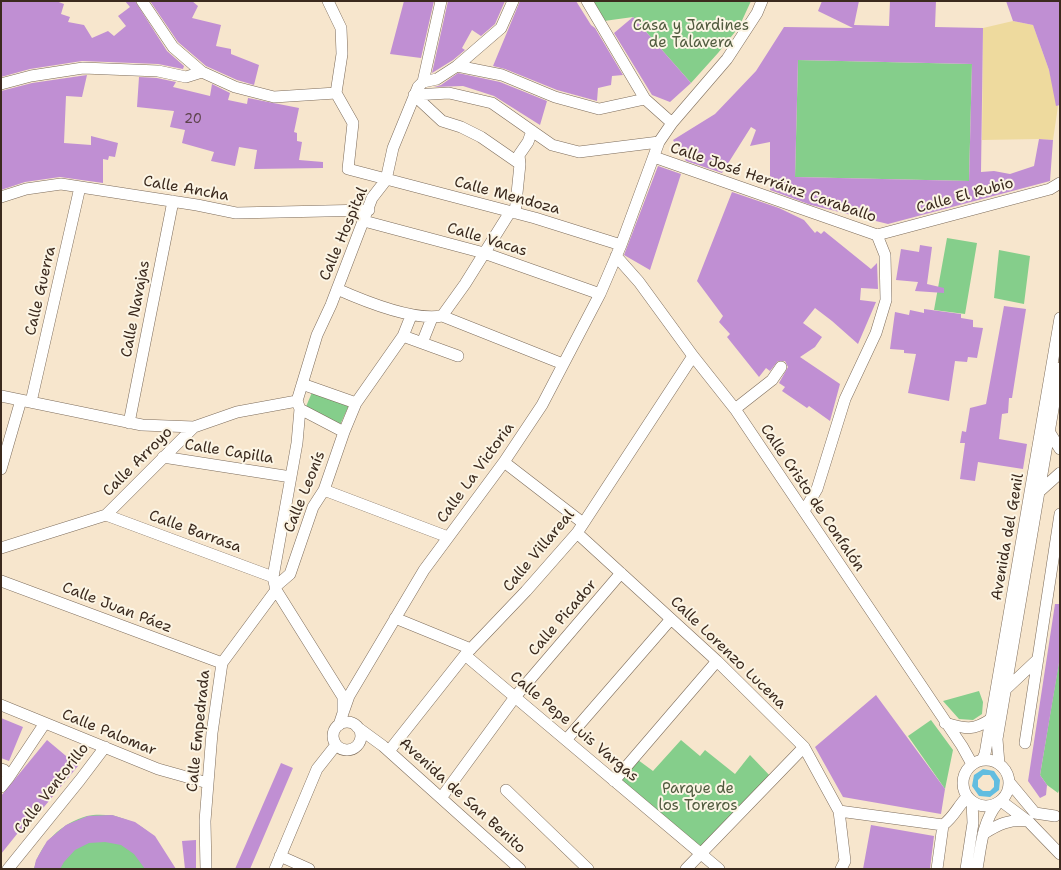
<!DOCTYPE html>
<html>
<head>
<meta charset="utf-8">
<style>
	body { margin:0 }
	#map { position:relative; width:1061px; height:870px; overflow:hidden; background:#f7e6cd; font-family:"Shantell Sans",sans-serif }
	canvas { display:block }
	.frame { position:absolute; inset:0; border:2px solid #3b2a1e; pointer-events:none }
</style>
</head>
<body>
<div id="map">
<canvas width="1061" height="870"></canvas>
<div class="frame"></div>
</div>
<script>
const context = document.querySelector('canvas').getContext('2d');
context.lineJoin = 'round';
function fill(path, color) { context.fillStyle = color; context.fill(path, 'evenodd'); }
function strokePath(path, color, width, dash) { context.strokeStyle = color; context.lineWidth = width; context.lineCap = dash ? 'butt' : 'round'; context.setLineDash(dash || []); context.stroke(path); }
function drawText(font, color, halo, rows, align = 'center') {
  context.font = font + ' "Shantell Sans",sans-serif'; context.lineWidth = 4; context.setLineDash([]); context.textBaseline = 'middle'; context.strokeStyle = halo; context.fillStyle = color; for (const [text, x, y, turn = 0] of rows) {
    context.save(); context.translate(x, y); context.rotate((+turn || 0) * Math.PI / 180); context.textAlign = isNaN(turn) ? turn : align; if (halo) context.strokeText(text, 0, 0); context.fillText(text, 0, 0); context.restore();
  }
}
fill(new Path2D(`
	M594 1H751L739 27 718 53 691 83 633 17 604 21 596 9Z
	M798 60 972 64 969 181 795 177Z
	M947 238 977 243 965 314 934 310Z
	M999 250 1030 256 1024 304 994 298Z
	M313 390 350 403 339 427 305 409Z
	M1060 655V788L1058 793 1047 785 1040 775Z
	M979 691 983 702 982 714 973 720 959 719 943 701Z
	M931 720 953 750 945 789 908 736Z
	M681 740 700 756 705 750 735 774 750 755 773 779 700 853 614 781 634 757 653 771Z
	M112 815C152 827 153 834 171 869H34C40 843 62 823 87 816 95 814 104 815 112 815Z`), '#85ce8b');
fill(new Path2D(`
	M1013 21 1033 25 1049 70 1058 106 1053 140 1039 139 982 140 983 28Z`), '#eeda9e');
fill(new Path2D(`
	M983 769 994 771 1000 780 999 790 990 797 979 796 972 786 974 775ZM983 775H990L994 781V787L990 791H983L978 787V780Z`), '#62bde0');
fill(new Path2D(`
	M1 1H56L64 4 61 14 70 17 68 22 84 25 92 38 108 31 114 36 126 26 118 16 130 7 125 1H135L167 51 184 66 183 69 158 64 82 61 30 69 1 77Z
	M150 1H192L198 6 192 18 221 25 216 46 231 49V54L259 65 254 85 237 80 206 66 178 42Z
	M404 1H434L421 58 390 54Z
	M448 1H505L495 24 481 36 472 30 462 48 465 50 453 60 432 73Z
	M520 1H576L591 25 595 28 623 75 612 76 611 85 598 88 597 101 557 90 505 69 493 66Z
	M822 1H859L854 25 889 26 890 1H936L935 27 983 28 981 172 994 171 1010 174 1034 166 1039 139 1053 140 1050 181 888 224 811 205 770 190V142L750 146 756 130 751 127 722 173 686 161 673 140 715 114 756 71 784 27 853 28 818 11ZM798 60 972 64 969 181 795 177Z
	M1006 1H1060V105L1056 106 1049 70 1033 25 1013 21Z
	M633 17 691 83 670 102 652 95 614 33Z
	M458 73 500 82 547 101 540 125 494 96 463 86 434 87 441 85Z
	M87 75 82 97 66 96 64 143 91 145V136L118 143 115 157 109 156 108 160 103 159V183L60 177 25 182 1 190V91L32 83Z
	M139 77 157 78 176 82 173 87 210 96 212 84 230 93 228 100 247 104 248 98 299 108 294 132 297 133V141L302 142 299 160 323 162V168L254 169 257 150 239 147 235 166 211 161 214 152 182 143 185 130 170 127 174 111 137 107Z
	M658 166 681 174 650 270 624 255Z
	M732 192 779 208 804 220 815 233 817 231 821 234 824 231 871 269 877 263 878 289 861 288 860 300 876 302 858 344 832 321 815 308 803 323 822 337 815 347 800 357 840 384 830 421 809 406 807 408 782 391 785 387 779 383 788 367 785 361H778L770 371 766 368 759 377 727 337 730 334 719 322 723 316 697 281Z
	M920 245 932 247 927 284 944 288V293L915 291 918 282 896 280 901 249 919 252Z
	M1004 306 1026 309 1012 398H1009L1008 413 1002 414 999 439 1027 444 1023 469 978 462 975 481 960 479 965 443H960L962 431 966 432 970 408 986 404Z
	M924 309 961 314V318L973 320V327L983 328 977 358 968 357 967 362 955 361 949 401 908 393 916 354 904 353V350L890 349 895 312 909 315 910 310 924 313Z
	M1055 604H1060V657L1040 775 1047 785 1046 795 1040 798 1028 781Z
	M876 695 945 789 941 814 843 797 815 747Z
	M1 718 23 727 9 761 1 758Z
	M47 740 78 766 24 831 21 829 1 854V796Z
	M281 763 293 768 250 869H235Z
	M112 815 135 822 155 836 176 869H145L134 854 121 845 105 842 89 843 75 850 64 862 60 869H34L36 860 47 841 66 825 88 816Z
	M871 825 934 836 930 869H863Z
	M196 840V869H185L182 841Z`), '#c08fd3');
const minor = new Path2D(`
	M142 1 173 47 202 72
	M328 1 341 28 342 54 336 93 353 123 348 169 535 218 621 245
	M587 1 645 99 672 123
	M457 66 502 75 555 97 599 109 645 99
	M423 82 437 79 457 66 501 28 513 1
	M423 82 441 1
	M1 84 31 76 83 68 158 71 186 77 202 72 235 87 274 97 336 93
	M414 95 449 93 492 103 552 145 579 152 659 142
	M414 95 442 121 461 127 481 137 520 164
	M654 157 877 235 885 255 886 300 876 333 845 399 817 489 804 511
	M1 197 26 189 61 184 197 205 236 213 369 210
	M515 213 520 164 519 155 528 142 532 131
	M364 221 484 253 600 294
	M877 235 1050 189 1060 183
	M616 256 639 282 693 356 735 409 962 746 972 764
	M337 289C364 301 413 321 442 316L563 364
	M411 316 403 336 458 356
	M442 316 465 284 510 212
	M422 343 432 318
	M302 384 356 403 403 336
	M1 396 142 425 194 427
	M297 401 317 335 331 305 372 198 386 180 393 148 418 87 423 82
	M31 402 80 187
	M300 409 344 432
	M735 409 772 380 781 367
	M129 423 173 201
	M1050 433 1060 449
	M163 457 291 477
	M504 462 583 523
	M1 469 21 400
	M324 490 448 537
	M1040 491 1060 473
	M106 515 273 577
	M577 533 717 661 804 747 839 811 845 861 841 869
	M1 548 106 515 194 427 237 412 297 401
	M1 581 222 663
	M275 587 290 574 313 507 324 490 344 432 356 403
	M276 590 343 697V713L339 725
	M395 618 471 649
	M465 655 719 869
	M1005 690 1038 659
	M1 705 158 769 208 783
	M343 713 349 696 424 570 504 462 542 405 600 294 621 245 659 142 672 123 727 59 757 13 762 1
	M333 736a14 14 0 1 1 28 0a14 14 0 1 1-28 0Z
	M945 723C966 729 973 731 991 719
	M357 727 383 746 520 869
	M566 740 671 619
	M1025 743 1060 514
	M389 751 465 655 526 591 577 533 693 356
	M963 783a23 23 0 1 1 46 0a23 23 0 1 1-46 0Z
	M982 760 985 754 991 719 1060 318
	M999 764 997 739 1060 368
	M1 769 4 770 9 777 1 787
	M9 777 45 723
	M614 781 717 661
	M1010 783 1035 813 1055 816
	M506 790 588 869
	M441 798 515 697 621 573
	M1001 801 1029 822 1060 854
	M839 811 943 825C954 817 958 806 967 797
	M983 834C999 824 1009 819 1028 821
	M280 856 309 869
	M8 869 80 780 105 747
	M206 869 205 821 212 733 222 663 276 590 273 577 297 443 300 409 297 401
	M275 869 317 769 336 745
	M686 869 804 747
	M937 869 943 825
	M966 869 973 823 972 802
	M977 869C981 847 982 823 997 804`);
strokePath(minor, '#7d6c5b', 12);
strokePath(minor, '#fff', 11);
drawText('13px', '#5c434b', null, [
	["20",193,120]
]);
drawText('15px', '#515b3f', '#fcf5e5', [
	["Casa y Jardines",691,26],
	["de Talavera",691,43],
	["Parque de",698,789],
	["los Toreros",698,806]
]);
drawText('15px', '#3b2a1e', '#fcf5e5', [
	["Calle José Herráinz Caraballo",773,183,19],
	["Calle Ancha",186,189,10],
	["Calle Mendoza",507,196,15],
	["Calle El Rubio",965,196,-15],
	["Calle Hospital",344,234,-67],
	["Calle Vacas",487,240,17],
	["Calle Guerra",41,291,-77],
	["Calle Navajas",136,309,-79],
	["Calle Capilla",229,452,9],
	["Calle Arroyo",138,462,-45],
	["Calle La Victoria",476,473,-54],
	["Calle Leonís",305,492,-68],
	["Calle Cristo de Confalón",812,498,56],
	["Calle Barrasa",195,532,20],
	["Avenida del Genil",1008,537,-80],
	["Calle Villareal",539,551,-50],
	["Calle Juan Páez",117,608,21],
	["Calle Picador",563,618,-49],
	["Calle Lorenzo Lucena",728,653,44],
	["Calle Pepe Luis Vargas",574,727,40],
	["Calle Empedrada",199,731,-84],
	["Calle Palomar",109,733,22],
	["Calle Ventorillo",52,789,-52],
	["Avenida de San Benito",462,796,42]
]);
</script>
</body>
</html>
